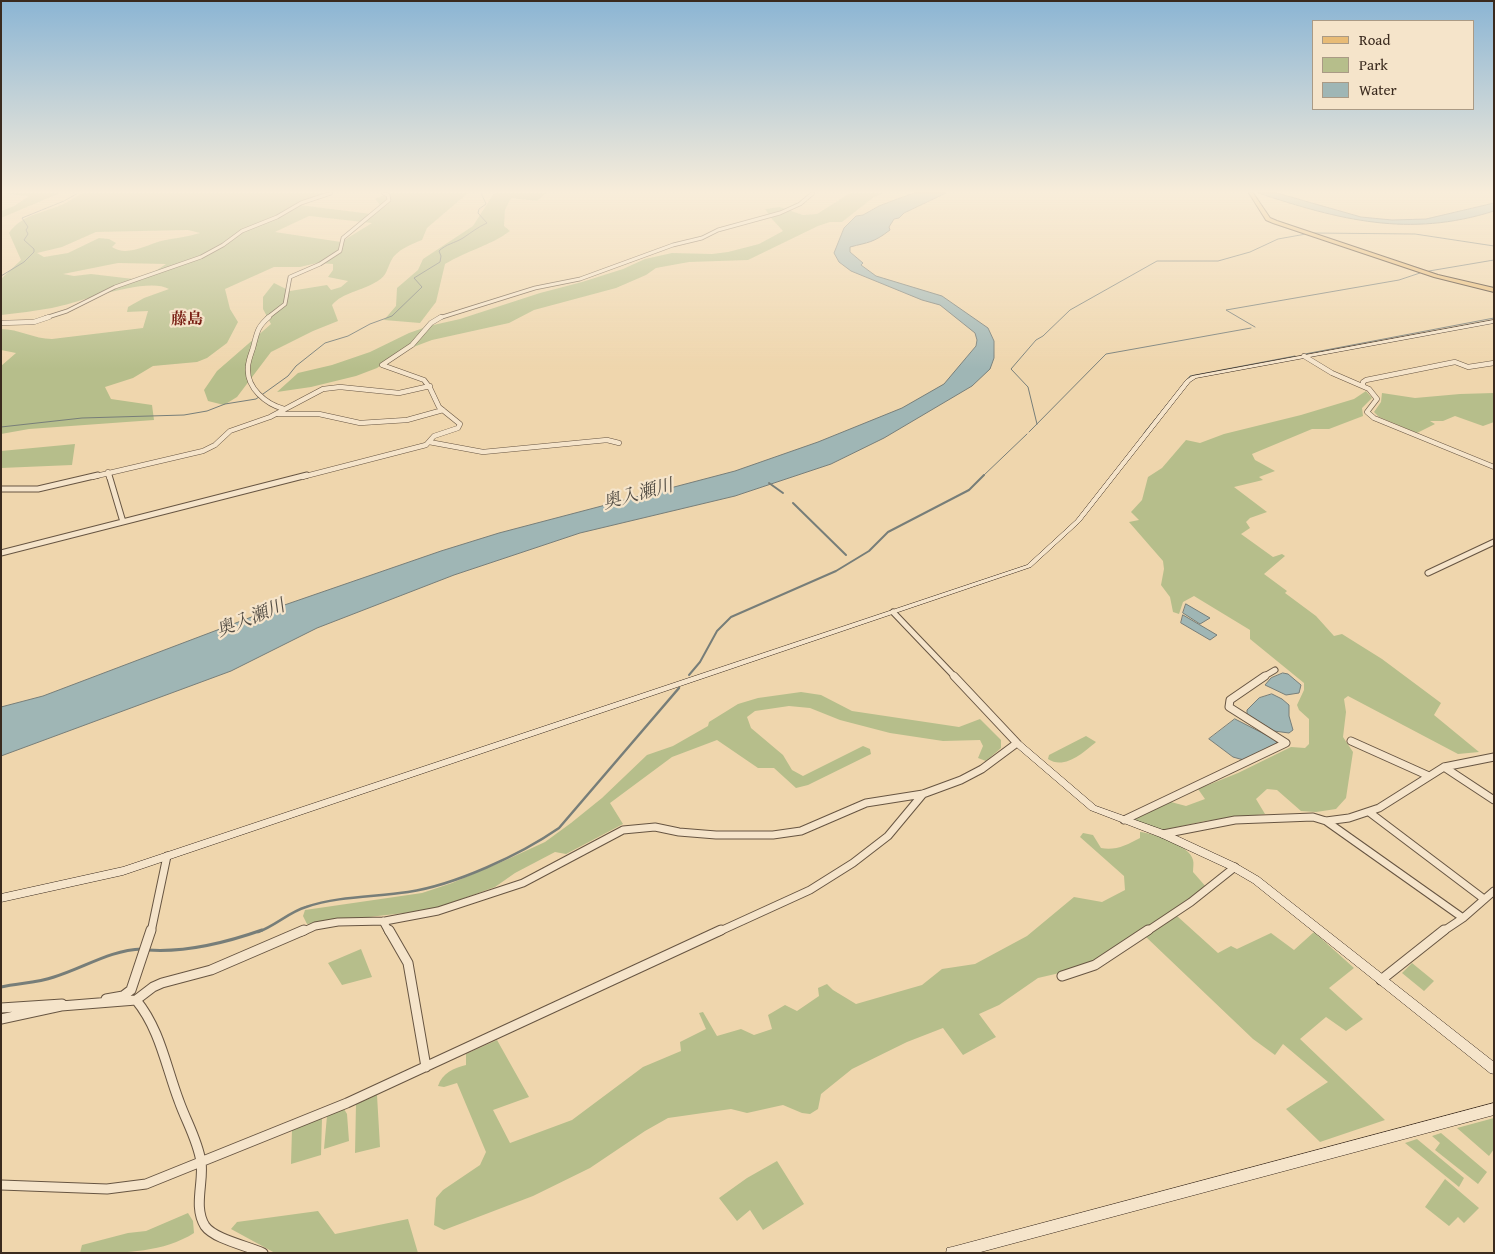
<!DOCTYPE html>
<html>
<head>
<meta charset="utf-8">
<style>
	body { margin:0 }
	#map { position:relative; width:1495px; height:1254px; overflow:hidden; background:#efd6ad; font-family:"Gentium Book Plus",serif }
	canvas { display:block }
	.frame { position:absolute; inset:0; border:2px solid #3a2a1e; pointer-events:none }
	.legend { position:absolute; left:1312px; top:20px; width:162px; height:90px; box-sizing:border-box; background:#f5e4ca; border:1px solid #aa9a85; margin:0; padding:6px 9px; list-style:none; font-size:15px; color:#3a2a1e }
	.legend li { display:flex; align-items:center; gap:10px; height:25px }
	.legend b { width:25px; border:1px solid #aa9a85 }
</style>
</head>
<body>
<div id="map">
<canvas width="1495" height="1254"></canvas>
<div class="frame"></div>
<ul class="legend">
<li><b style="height:6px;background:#e8bb76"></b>Road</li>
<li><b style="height:14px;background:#b6be8b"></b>Park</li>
<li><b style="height:14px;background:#9fb6b5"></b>Water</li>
</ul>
</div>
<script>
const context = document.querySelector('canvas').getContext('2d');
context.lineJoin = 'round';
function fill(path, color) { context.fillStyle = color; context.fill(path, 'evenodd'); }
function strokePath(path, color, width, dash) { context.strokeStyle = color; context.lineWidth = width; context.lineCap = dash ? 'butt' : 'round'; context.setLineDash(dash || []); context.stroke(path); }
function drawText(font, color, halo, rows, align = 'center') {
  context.font = font + ' "Gentium Book Plus","Noto Serif JP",serif'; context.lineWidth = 4.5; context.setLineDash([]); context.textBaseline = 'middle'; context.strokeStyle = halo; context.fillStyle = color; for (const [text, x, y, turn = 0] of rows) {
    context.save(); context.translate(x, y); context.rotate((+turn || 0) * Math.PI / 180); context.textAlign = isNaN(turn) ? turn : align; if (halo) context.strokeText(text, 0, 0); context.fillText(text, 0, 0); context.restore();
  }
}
fill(new Path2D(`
	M7 193H60L1 218V211L14 206 29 196 6 194Z
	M82 193H331L300 205 371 214 380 205 375 199 389 193H468L427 228 422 240C412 244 396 250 391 261 386 271 387 276 376 282 362 291 343 292 332 305L338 321 313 331 271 352 237 397 224 405 208 401 204 390 217 371 271 324 263 309V297L274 283 290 291 327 285 331 290 341 287 348 281 328 277 333 270V264L317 263 300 267H274L225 289 230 309 238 322 227 343 207 358 197 362 153 366 133 378 105 387 111 399 152 405 154 420 29 429 1 434V366L16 353 1 350V329C19 329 34 339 52 339L143 328 148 311 127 312 128 307 144 298 169 289C146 276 79 303 52 308 35 311 18 313 1 315V279L21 260 9 233C21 215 42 213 61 205 68 202 75 197 82 193ZM309 216 372 223 341 242 275 232ZM188 230 200 233C187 237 174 238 161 241 146 245 127 257 112 247L116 243 109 239 99 238 68 253 44 257 37 253 62 247 96 232ZM118 263 166 264 142 280 91 274 74 276 63 274Z
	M494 193H546L537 201 511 198 505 210 504 226 510 231C490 246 466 251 445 264L436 302 420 323 384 320 396 306 397 288 418 270 423 259 473 226Z
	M850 193H884L874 197 842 222H830L818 226 748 260 689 262 656 268 646 275 616 288 534 310 509 323 432 340 400 352 377 368 356 376 311 387 277 392 298 373 332 365 370 352 409 333 429 326 460 319 540 293 582 282 623 269 645 259 672 253 712 254 728 252 759 244 783 231 772 219 765 209 780 207 803 215 817 214Z
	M1366 391 1372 398 1362 408 1363 416 1329 429H1312L1252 454 1255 460 1275 471 1259 477 1263 480 1234 487 1267 512 1250 518 1246 522 1250 528 1241 534 1273 557 1282 554 1285 556 1264 574 1287 591 1285 593 1316 616 1334 636 1342 634 1382 659 1441 703 1434 715 1479 752 1458 754 1348 696 1344 699 1346 712 1343 737 1353 752 1346 798 1336 809 1316 812 1301 811 1277 790 1267 789 1256 799 1265 814 1205 821 1163 830 1138 822 1134 818 1171 802 1186 806 1205 799 1198 789 1238 773 1291 747 1305 748 1309 744V719L1299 710 1297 705 1304 690V683L1250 639V630L1194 596 1183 602 1179 614 1173 612 1170 597 1161 585 1164 569 1163 561 1129 522 1139 520 1131 512 1142 500 1148 477 1162 468 1186 440 1200 443 1224 434 1301 415 1354 399Z
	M1382 393 1415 398 1460 394 1494 393V422L1483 426 1455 416 1443 421H1430L1435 424 1417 433 1379 417 1374 412 1381 402Z
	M75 444 72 465 1 468V451Z
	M801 692 821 695 852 711 959 727 980 719 1001 740V748L986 761 978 758 983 746 980 740 943 741 890 733 840 720 810 708 789 706 755 711 747 717 751 728 783 755 792 770 803 776 863 746 870 749 871 754 808 785 796 788 774 768H758L717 740 672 757 610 803 623 824 566 854 555 852 515 873 495 887 431 910 307 924 303 916 305 910 422 893 452 883 506 860 545 842 571 823 602 798 647 755 673 746 708 726 709 722 738 704 758 698Z
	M1086 736 1096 742C1083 753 1064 770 1048 759L1049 755Z
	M1140 832C1153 833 1190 845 1193 860 1194 863 1193 868 1193 872L1207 888 1111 953 1081 968 1038 978 999 1005 979 1014 996 1037 963 1055 943 1028 907 1042 852 1069 821 1094 818 1109 810 1114 802 1113 783 1105 747 1113 731 1109 668 1118 645 1131 590 1168 533 1196 444 1230 434 1225 436 1198 443 1190 480 1165 486 1152 457 1083 444 1087 438 1086C442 1073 454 1068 466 1065V1054L497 1040 529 1097 493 1110 510 1143 572 1120 643 1067 681 1051 680 1042 706 1029 699 1013 703 1012 717 1036 741 1029 754 1035 772 1029 768 1015 785 1005 797 1011 819 996 818 988 827 984 833 990 856 1004 922 985 942 969 975 964 1027 936 1074 897 1102 902 1125 890 1124 876 1080 837 1083 833 1093 835 1101 848C1115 851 1127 845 1140 838Z
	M1177 916 1218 953 1231 946 1237 949 1271 933 1294 950 1314 932 1354 968 1329 988 1363 1019 1346 1031 1326 1017 1300 1039 1385 1120 1320 1142 1286 1109 1328 1082 1283 1044 1275 1055 1253 1039 1146 937Z
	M361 949 372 977 342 985 328 963Z
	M1412 963 1434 981 1424 991 1402 973Z
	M377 1095 380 1147 355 1153 356 1104Z
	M344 1109 347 1114 349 1141 324 1149 327 1116Z
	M322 1118 321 1155 291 1164 292 1129Z
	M1494 1118V1149L1489 1156 1457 1128Z
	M1441 1133 1487 1172 1478 1184 1435 1150 1440 1143 1432 1136Z
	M1417 1139 1464 1178 1459 1187 1405 1143Z
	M777 1161 804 1204 763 1230 750 1210 737 1221 719 1198 747 1178Z
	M1445 1179 1479 1208 1464 1223 1458 1217 1449 1226 1425 1207Z
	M318 1211 335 1234 408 1219 418 1253H275L231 1229 237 1222Z
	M188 1213 193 1221 194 1233C161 1254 118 1253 80 1253L82 1245 128 1233 146 1231Z`), '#b6be8b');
const water = new Path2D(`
	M914 193H946L904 213 899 218 894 219 889 227 890 230C873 243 869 242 850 247V252L863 263 861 265 876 276 942 296 988 328 994 341V358L990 369 972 386 884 438 831 464 735 496 580 533 454 575 317 628 231 671 1 756V707L43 696 270 610 441 551 499 533 735 471 818 442 902 408 944 384 976 346 977 340 975 333 940 305 922 300 851 271 839 262 834 253 844 228 856 216 863 215 879 206Z
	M1258 193H1277L1361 217 1392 220 1426 219 1494 203V211C1409 238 1340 220 1258 193Z
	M1186 604 1210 618 1200 624 1183 613Z
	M1183 615 1217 635 1210 640 1181 623Z
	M1283 673 1288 674 1301 685 1299 693 1286 695 1265 685 1271 678Z
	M1272 694 1282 699 1289 705V716L1293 730 1289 733 1274 731 1247 714V710L1259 698Z
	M1235 719 1274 739 1277 743 1244 760 1240 759 1233 757 1209 739Z`);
fill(water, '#9fb6b5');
strokePath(water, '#777e79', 1);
strokePath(new Path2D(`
	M1312 233 1415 234 1494 246
	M1429 271 1494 260
	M1 276 24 262 34 252V249L24 240 28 234 26 230 28 227 22 218 64 201 78 193
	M1255 327 1226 310 1399 280 1420 273
	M1305 354 1494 318
	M1037 424 1028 387 1011 369 1036 340 1043 336 1070 310 1157 261H1218L1250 252 1278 239 1306 234
	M1 427 82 418 184 415 207 411 225 404 256 399 288 376 296 366 325 343 348 336 370 324 392 316 422 287 414 278 440 262 441 256 439 251C446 244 455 243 463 238 472 232 478 227 487 223L478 213 479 209 486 204 481 193
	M1029 432 1106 354 1251 328
	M1144 433 1190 376 1295 356
	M982 477 1027 434`), '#777e79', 1);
strokePath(new Path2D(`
	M769 483 783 493
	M793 503 846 555
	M689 675 700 662 717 631 731 617 836 571 869 551 888 532 969 490 984 475`), '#777e79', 2);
strokePath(new Path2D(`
	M258 932C275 926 289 912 306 907 338 896 375 897 408 892 455 885 520 855 559 828L679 688`), '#777e79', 2.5);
strokePath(new Path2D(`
	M147 950C186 953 225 943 262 930
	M1 987C19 983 37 983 54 977 84 968 110 950 142 949`), '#777e79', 3);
const streetFar4 = new Path2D(`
	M45 318 67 311 115 287 201 257 223 245 242 231 277 217 301 203 331 193
	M267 318 285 304 290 277 320 264 340 251 343 238 389 200 388 195 383 193
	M439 318 535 288 580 279 673 245 702 238 718 230 780 213 800 204 813 193`);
const streetFar3 = new Path2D(`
	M269 317C257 327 257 333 253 348 251 354 248 361 248 367 246 388 266 404 284 409
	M1 323 34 322 49 317
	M1304 356 1332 373 1369 389 1377 399 1367 412 1374 418 1494 467
	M1363 385V382L1366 380 1455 362 1468 367 1494 363
	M278 414H319L360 423 407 420 443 410
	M429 442 483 452 607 440 619 443
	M108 472 109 477
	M92 477 203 451 215 445 230 431 270 417 323 389 340 387 399 393 430 386
	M302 477 426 445 434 436 458 428 460 424 439 407 430 388 424 380 382 365 412 345 431 323 441 317`);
const streetFar2 = new Path2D(`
	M109 475 123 522
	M1 489H38L98 475
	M1 553 307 475
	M1428 573 1494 542
	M893 612 955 677
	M1263 677 1275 670`);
const streetFar1 = new Path2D(`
	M1351 741 1429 776
	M1444 767 1494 800
	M1369 812 1484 899
	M1124 820 1286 743 1229 707 1230 700 1265 676
	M1326 821 1463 918
	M1163 834 1235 820 1313 817 1326 821 1349 818 1379 808 1444 767 1494 757
	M383 921 389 932
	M151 932 167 856
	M302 932 315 926 338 922 385 921 438 911 523 883 623 830 655 827 679 832 716 835H773L801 831 866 803 923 794 961 780 982 769 1017 743 954 676
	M718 932 810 890 853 863 888 836 923 794
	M1146 932 1191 902 1235 867
	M1442 932 1463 918 1494 891`);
const street = new Path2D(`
	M389 930 408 963 426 1067
	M1062 976 1095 965 1148 930
	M1381 980 1444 930
	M106 999 123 996 131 990 151 930
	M136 1000C160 1029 166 1067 179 1101 186 1121 198 1141 201 1162 204 1182 193 1207 205 1226 214 1239 248 1246 263 1253
	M1 1008 62 1004
	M1 1019 61 1006 136 1000 153 987 162 983 211 970 304 930
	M1 1185 107 1189 146 1184 347 1103 721 930`);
const secondary = new Path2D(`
	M1494 320V323L1196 378 1190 382 1080 522 1031 567 123 875 1 902V894L123 867 1027 565 1076 520 1186 380 1192 376Z
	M1017 740 1020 741 1096 806 1166 831 1235 863 1259 877 1494 1062V1074L1490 1073 1253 883 1229 869 1160 837 1090 810 1014 745 1013 743 1014 741Z
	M1494 1103V1115L977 1253H946L947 1248 952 1247Z`);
const primary = new Path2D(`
	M1249 193H1253L1270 218 1277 221 1438 275 1494 288V292L1434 277 1273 223 1266 220Z`);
strokePath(streetFar4, '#675542', 4.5);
strokePath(streetFar3, '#675542', 5.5);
strokePath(streetFar2, '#675542', 7);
strokePath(streetFar1, '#675542', 9);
strokePath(street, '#675542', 11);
strokePath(secondary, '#3a2a1e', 1);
strokePath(primary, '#3a2a1e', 2);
strokePath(streetFar4, '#f5e4ca', 3);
strokePath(streetFar3, '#f5e4ca', 4.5);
strokePath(streetFar2, '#f5e4ca', 5);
strokePath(streetFar1, '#f5e4ca', 7);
strokePath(street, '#f5e4ca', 9);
fill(secondary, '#f5e4ca');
fill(primary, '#e8bb76');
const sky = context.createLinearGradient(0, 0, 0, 369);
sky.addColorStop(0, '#8bb5d4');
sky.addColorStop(0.52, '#f8edda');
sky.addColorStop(1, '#f8edda00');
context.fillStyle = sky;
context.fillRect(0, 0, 1495, 369);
drawText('bold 16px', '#7a1f14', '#f5e4ca', [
	["藤島",187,320]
]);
drawText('italic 18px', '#534d44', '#f5e4ca', [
	["奥入瀬川",638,495,-15],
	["奥入瀬川",251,619,-22]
]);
</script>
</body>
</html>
